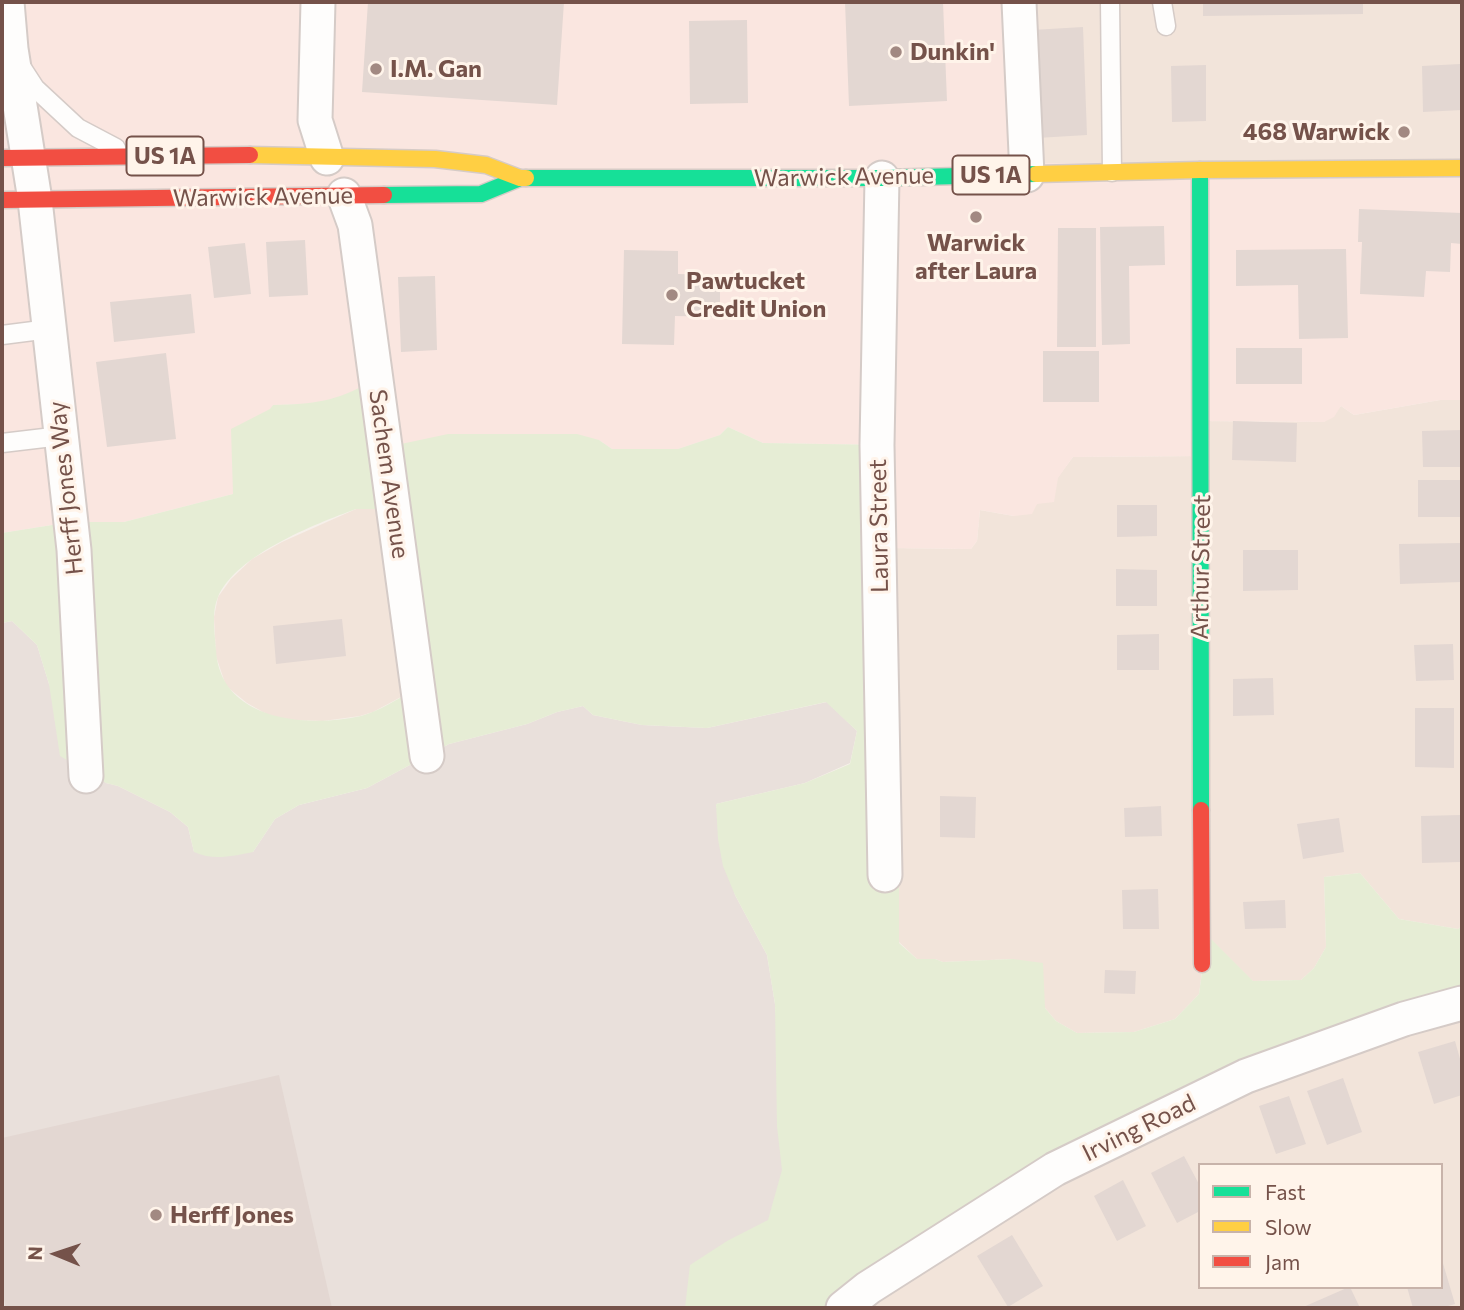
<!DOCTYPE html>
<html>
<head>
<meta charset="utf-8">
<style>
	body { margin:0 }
	#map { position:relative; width:1464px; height:1310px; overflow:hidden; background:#f6f0ea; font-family:Commissioner,sans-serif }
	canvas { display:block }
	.frame { position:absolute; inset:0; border:4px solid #75524a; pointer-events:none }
	.legend { position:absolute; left:1198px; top:1163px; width:245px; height:126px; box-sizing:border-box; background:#fff4ea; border:2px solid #c8b3aa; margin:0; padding:9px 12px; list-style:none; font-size:21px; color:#75524a }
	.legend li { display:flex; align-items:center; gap:14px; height:35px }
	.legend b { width:35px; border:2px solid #c8b3aa }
	.north { position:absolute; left:21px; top:1219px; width:70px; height:70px; -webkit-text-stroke:5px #fff4ea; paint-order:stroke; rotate:272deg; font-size:19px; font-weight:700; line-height:28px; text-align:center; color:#75524a }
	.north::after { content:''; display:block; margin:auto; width:24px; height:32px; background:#75524a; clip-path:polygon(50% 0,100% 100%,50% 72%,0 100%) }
</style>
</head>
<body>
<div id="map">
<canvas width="1464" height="1310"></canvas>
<div class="frame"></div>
<ul class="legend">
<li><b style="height:9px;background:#16e098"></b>Fast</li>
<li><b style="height:9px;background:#ffcf43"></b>Slow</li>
<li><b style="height:9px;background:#f24e42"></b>Jam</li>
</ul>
<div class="north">N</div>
</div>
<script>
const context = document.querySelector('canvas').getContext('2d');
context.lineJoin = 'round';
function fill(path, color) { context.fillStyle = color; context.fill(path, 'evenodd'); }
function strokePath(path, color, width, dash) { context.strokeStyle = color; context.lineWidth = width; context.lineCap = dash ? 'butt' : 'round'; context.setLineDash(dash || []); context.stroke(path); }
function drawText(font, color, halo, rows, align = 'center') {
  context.font = font + ' Commissioner,sans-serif'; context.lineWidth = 6; context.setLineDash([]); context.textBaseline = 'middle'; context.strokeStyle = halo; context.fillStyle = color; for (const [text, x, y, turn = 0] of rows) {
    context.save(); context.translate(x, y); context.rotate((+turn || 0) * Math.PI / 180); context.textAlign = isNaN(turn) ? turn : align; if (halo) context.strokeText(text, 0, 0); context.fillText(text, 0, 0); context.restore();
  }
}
fill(new Path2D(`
	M1015 2H1462V166L1027 172Z
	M1440 400H1462V926L1458 929 1399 919 1360 873 1324 877 1326 947 1314 968 1301 980 1253 981 1203 964 1199 994 1175 1019 1134 1032 1077 1033 1056 1021 1045 1008 1013 959 943 962 935 959H917L899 942V855L890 548 971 549 977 541 980 510 1014 516 1037 504 1073 457 1198 456 1202 421 1324 422 1341 406 1354 415Z
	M356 509H389L414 690 373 712 360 716 323 721 290 720 270 716 247 703 226 686 216 656 214 617 218 597 231 579 252 559 282 542Z
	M1462 1000V1308H836L1047 1168ZM1200 1165H1441V1287H1200Z`), '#f2e4da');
fill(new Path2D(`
	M2 2H1015L1023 163 1462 166V400H1440L1354 415 1341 406 1334 417 1324 422 1202 421 1198 456 1073 457 1058 478 1054 502 1037 504 1032 514 1014 516 980 510 977 541 971 549 890 548 887 445 763 443 728 427 720 435 678 449H612L599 440 387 447 372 381 348 395 315 404 273 405 233 494 124 522H71L2 533Z`), '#fae6e0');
fill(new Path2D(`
	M12 621 37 645 49 684 106 783 118 786 170 812 188 827 194 852H253L275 819 299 805 367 788 449 744 527 724 557 712 583 706 593 715 642 725 707 728 827 702 857 731 850 763 805 783 716 804 735 895 767 955 775 1004 787 1160 777 1220 690 1308H2V623Z`), '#e9e0db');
fill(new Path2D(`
	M372 381 387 447 448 434H577L599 440 612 449H678L720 435 728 427 763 443 887 445 899 855V943L917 959H935L943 962 1013 959 1043 963 1045 1008 1056 1021 1077 1033 1134 1032 1175 1019 1199 994 1207 935 1253 981 1301 980 1314 968 1326 947 1324 877 1360 873 1399 919 1458 929 1462 926V1000L1240 1075 836 1308H685L690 1265 727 1241 768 1220 782 1170 777 1126 775 1004 767 955 735 895 723 866 718 839 716 804 805 783 850 764 857 731 826 702 707 728 642 725 593 715 583 706 557 712 527 724 449 744 367 788 299 805 275 819 253 852C232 856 214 861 194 852L188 827 170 812 118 786 106 783 60 756 49 684 37 645 12 621 2 623V533L71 522H124L233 494 231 429 270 409 273 405C314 404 335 402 372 381ZM356 509H388L414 690C397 699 380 711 361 716 307 728 220 721 216 650 215 633 211 613 218 597 236 555 315 524 356 509Z`), '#e6edd5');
fill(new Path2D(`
	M368 2H564L557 105 362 92Z
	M845 2H943L947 101 849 106Z
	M1203 2H1363V14L1203 16Z
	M747 20 748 103 690 104 689 21Z
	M1083 27 1087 135 1037 138 1032 30Z
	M1460 64 1462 110 1423 112 1422 66Z
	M1206 65V121L1172 122 1171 66Z
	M1359 209 1462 213V244L1451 243 1450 272 1426 271 1424 297 1360 294 1362 242H1358Z
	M1164 226 1165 265 1129 266 1130 344 1102 345 1100 227Z
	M1058 228H1096V347H1057Z
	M305 240 308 295 269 297 266 242Z
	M245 243 251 294 214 298 208 247Z
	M1346 249 1348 338 1299 339 1298 285 1236 286V250Z
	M624 250 678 251V274L720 275V317L675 316 674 345 622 344Z
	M435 276 437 350 401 352 398 277Z
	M191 294 195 333 114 342 110 302Z
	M1236 348H1302V384H1236Z
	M1043 351H1099V402H1043Z
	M166 353 176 439 107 447 96 362Z
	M1233 421 1297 423 1296 462 1232 460Z
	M1462 430V467H1423L1422 431Z
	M1418 480H1462V517H1418Z
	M1117 505H1157V536L1117 537Z
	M1462 543V582L1400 584 1399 544Z
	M1243 550H1298V590L1243 591Z
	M1116 569 1157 570V606H1116Z
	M342 619 346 656 276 664 273 626Z
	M1159 634V670H1117V635Z
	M1453 644 1454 680 1416 681 1414 645Z
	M1273 678 1274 715 1233 716V679Z
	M1415 708H1454V768L1415 767Z
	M940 796 976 797 975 838 940 837Z
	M1161 806 1162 836 1125 837 1124 808Z
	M1460 815 1461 862 1422 863 1421 816Z
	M1339 818 1344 852 1303 859 1297 824Z
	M1158 889 1159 929H1123L1122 890Z
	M1285 900 1286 928 1245 929 1243 902Z
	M1105 970 1136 971 1135 994 1104 993Z
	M1455 1041 1462 1066V1095L1434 1104 1418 1052Z
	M279 1075 332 1308H6L2 1291V1138Z
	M1343 1078 1362 1132 1327 1145 1307 1091Z
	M1289 1096 1306 1144 1276 1154 1259 1106Z
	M1184 1156 1200 1186V1211L1177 1223 1151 1173Z
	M1123 1180 1146 1226 1117 1241 1094 1196Z
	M1012 1235 1043 1286 1008 1307 977 1256Z
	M1442 1260 1455 1304 1441 1308H1413L1407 1287H1441Z
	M1350 1287 1360 1308H1301L1349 1287Z`), '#e3d7d2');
const lane = new Path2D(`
	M1110 2 1112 172
	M1162 2 1166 26
	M22 68 35 88 78 128 116 148
	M2 335 49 329
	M2 443 61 436`);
const street = new Path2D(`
	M7 2 11 49 35 200 74 550 86 776
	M318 2 315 120 327 158
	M1019 2 1027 175
	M882 178 877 445 885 875
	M344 195 355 225 427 756
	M843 1308 868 1288 1055 1169 1246 1076 1404 1019 1462 1003`);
const fast = new Path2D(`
	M1200 170 1201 810
	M526 178H882L1036 174
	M384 195 481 194 520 178`);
const slow = new Path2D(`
	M250 155 435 159 486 165 520 178H526
	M1036 174 1200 170 1462 168`);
const jam = new Path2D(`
	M2 158 250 155
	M2 200 384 195
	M1201 810 1202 964`);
strokePath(lane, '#d5cbc7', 21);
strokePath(street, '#d5cbc7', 37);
strokePath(fast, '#d6cbc6', 19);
strokePath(slow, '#d6cbc6', 19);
strokePath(jam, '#d6cbc6', 19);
strokePath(lane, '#fefdfc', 18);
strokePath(street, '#fefdfc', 33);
strokePath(fast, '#16e098', 16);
strokePath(slow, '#ffcf43', 16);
strokePath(jam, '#f24e42', 16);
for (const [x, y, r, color] of [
	[896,52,7,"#a28982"],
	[376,69,7,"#a28982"],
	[1404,132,7,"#a28982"],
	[976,217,7,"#a28982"],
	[672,295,7,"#a28982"],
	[156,1215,7,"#a28982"]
]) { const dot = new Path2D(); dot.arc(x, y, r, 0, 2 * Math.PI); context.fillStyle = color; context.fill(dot); strokePath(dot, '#fff4ea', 2.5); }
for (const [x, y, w] of [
	[165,156,77],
	[991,175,77]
]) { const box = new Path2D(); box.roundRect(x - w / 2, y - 19.5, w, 39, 5); context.fillStyle = '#fff4ea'; context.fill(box); strokePath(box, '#75524a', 2); }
drawText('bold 23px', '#75524a', null, [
	["US 1A",165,156],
	["US 1A",991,175]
]);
drawText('bold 24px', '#75524a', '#fff4ea', [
	["Dunkin'",910,52],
	["I.M. Gan",390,69],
	["468 Warwick",1390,132,"right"],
	["Warwick",976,243,"center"],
	["after Laura",976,271,"center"],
	["Pawtucket",686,281],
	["Credit Union",686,309],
	["Herff Jones",170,1215]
], 'left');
drawText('24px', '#75524a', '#fff4ea', [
	["Warwick Avenue",844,177,-1],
	["Warwick Avenue",263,197,-1],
	["Sachem Avenue",389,474,82],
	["Herff Jones Way",66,488,-96],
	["Laura Street",879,526,-91],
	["Arthur Street",1201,567,-89],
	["Irving Road",1139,1128,-26]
]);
</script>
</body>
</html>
